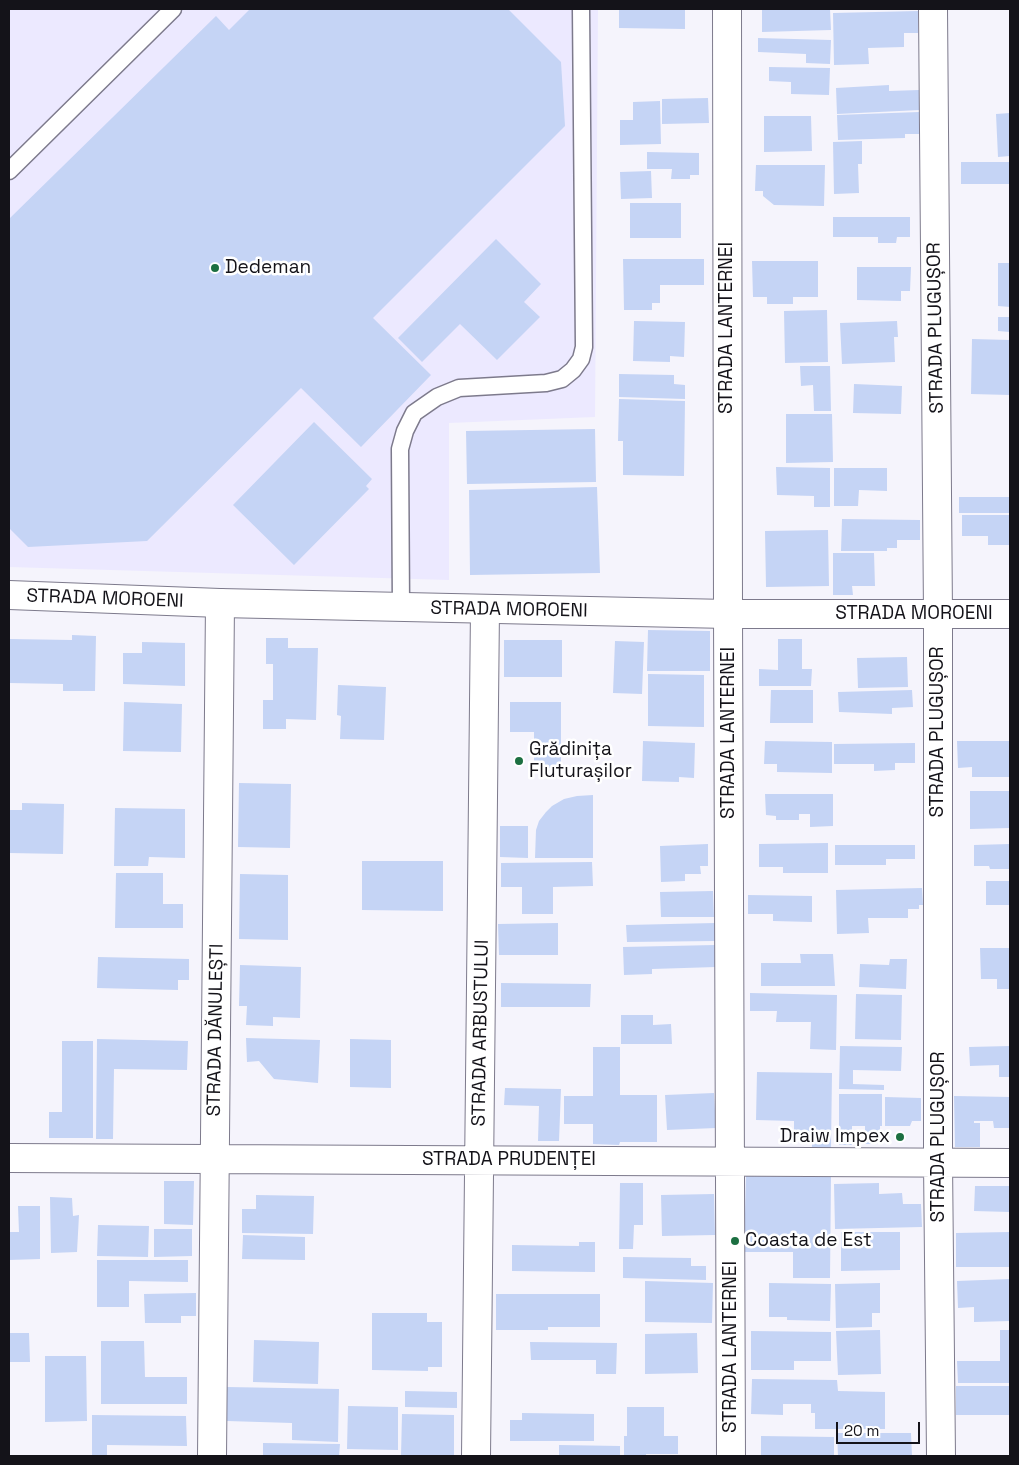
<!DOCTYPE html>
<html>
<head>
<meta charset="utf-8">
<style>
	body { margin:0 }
	#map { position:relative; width:1019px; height:1465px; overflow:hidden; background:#f5f4fc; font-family:"Space Grotesk",sans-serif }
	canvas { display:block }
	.frame { position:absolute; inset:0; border:10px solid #141319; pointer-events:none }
	.scale { position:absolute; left:836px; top:1422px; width:84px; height:22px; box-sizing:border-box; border:2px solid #141319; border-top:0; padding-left:6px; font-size:15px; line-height:18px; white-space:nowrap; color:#141319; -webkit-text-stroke:4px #fff; paint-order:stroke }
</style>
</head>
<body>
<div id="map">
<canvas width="1019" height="1465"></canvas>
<div class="frame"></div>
<div class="scale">20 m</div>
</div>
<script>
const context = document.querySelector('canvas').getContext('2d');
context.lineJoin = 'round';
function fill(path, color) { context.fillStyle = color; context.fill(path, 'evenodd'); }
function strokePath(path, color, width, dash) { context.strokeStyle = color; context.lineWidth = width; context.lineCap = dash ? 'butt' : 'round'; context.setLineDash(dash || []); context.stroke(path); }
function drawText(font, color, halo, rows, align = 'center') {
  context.font = font + ' "Space Grotesk",sans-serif'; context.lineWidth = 5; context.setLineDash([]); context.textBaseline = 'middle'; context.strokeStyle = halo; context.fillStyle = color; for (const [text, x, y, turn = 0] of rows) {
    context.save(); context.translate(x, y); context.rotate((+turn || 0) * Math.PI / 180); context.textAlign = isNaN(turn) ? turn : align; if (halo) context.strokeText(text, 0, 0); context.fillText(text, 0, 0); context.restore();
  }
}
fill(new Path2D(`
	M9 9H598L595 417 449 423V580L9 567Z`), '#ece9ff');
fill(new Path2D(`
	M250 9H508L561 62 565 126 373 318 431 375 361 447 301 388 147 541 28 547 9 528V219L216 16 229 30Z
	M619 9H685V29L619 28Z
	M830 9 831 30 762 32V10Z
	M918 11V33H904V47L868 48 869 64 834 65 833 13Z
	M758 38 831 40 830 64 806 63V54L758 52Z
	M769 67 830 68 829 95 791 94V82L769 81Z
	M889 85V91L919 90 920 110 837 114 836 88Z
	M708 98 709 123 662 124V99Z
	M660 101 661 144 620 145V120H633V102Z
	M919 112 920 134H905V138L838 140 837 115Z
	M1010 113V156L998 157 996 114Z
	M764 116H811L812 151 764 152Z
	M862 141V164H858L859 193 834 194 833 142Z
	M647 152 699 153V175H690V179H671L672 169H647Z
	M961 162H1010V184H961Z
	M756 165H825L824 206 774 205 763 196V191H755Z
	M651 171 652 198 621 199 620 172Z
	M630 203H681V238H630Z
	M833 217H910V237H897L896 243H878V237H833Z
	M496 239 541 284 524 302 540 317 497 360 460 324 422 362 398 338Z
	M623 259H704V285H660V303H652V310H624Z
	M752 261H818V297H793V304H767V297H753Z
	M998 263H1010V307L998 306Z
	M857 267H911L910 291H901V301L857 300Z
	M827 310 828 362 785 363 784 311Z
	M998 317H1010V332L998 331Z
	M634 321 685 322 684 357 670 356V362L633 361Z
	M897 321 898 337H894L895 362 842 364 840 323Z
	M972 339 1010 340V395L971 394Z
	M800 366H830L831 411H814L813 385 801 386Z
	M619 374 674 375V384L685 385V399L619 397Z
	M854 384 902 386 901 414 853 413Z
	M619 399 685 401 684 476 623 475V441H618Z
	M786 414H832L833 462 786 463Z
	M314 422 372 479 366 486 369 489 294 565 233 505Z
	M595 429 596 482 467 484 466 431Z
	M776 467 830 468V507H814V496L777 495Z
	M834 468H887V491L859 490 858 506H834Z
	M597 487 600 573 470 575 469 490Z
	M959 497H1010V513H959Z
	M962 515H1010V545H988V536H962Z
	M842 519 920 520V540H897V548H887V551H841Z
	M828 530 829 586 766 587 765 531Z
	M833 553H874L875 586H852L853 595H833Z
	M648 630 710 631V671H647Z
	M72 635 96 636 95 691H63V684L9 683V639L72 640Z
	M266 638H288V648H318L316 720 286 719V729H263V700H273V664H266Z
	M778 639H802V669H812L811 686H759V669L778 670Z
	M504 640H562V677H504Z
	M615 641 644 642 642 694 613 693Z
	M142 642 185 643V686L123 684V653H142Z
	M907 657 908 687 858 688 857 658Z
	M648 674 704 675V727L648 726Z
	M338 685 386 687 384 740 340 739 341 716 337 715Z
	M771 690H813V723H770Z
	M912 690 913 707 892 708V714L839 712 838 692Z
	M124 702 182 704 181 752 123 751Z
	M510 702H561V768H534V732H510Z
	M643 741 695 743 694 778 679 777V782L642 781Z
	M765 741 832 742V773L777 772V764H764Z
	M957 741H1010V777H972V767L958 768Z
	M915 743V763H895V770L874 771V764H834V744Z
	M239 783 291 784 290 848 238 847Z
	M970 791H1010V828L970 829Z
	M765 794H833V826L810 827V814H799V820H776V816L766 815Z
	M593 795V858H535L536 830 539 821 546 812 552 806 564 799 577 796Z
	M22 803 64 804 63 854 9 853V810H22Z
	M115 808 185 809V858L149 857 148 866H114Z
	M500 826H528V858L500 857Z
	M828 843V873H783V867H759V844Z
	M708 844V866H700L701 874H685V881L661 882 660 846Z
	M1010 844V869H990L989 866H974V845Z
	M835 845H915V859H886V865H835Z
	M362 861H443V911L362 910Z
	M592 862 593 886 553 887V914H522V887H501V863Z
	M116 873H163V904H183V928H115Z
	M240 874 288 875V940L239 939Z
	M986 881H1010V905H986Z
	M922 888 923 905H919V909H908V918H868L869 933 837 934 836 890Z
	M713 891 714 917H661L660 892Z
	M748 895 812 896V922L773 921V914H748Z
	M558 923V955H499L498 924Z
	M715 923V941L627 942 626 925Z
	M715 945 716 967 652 969V974L624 975 623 947Z
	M980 948H1010V989H997V979H981Z
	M800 954H833L835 986H761V963H801Z
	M98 957 189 959V980H178V990L97 988Z
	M890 959H907L906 989 859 987 860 964 889 965Z
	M240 965 301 967 300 1018 273 1017V1026L246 1025 247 1006H239Z
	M501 983 591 984 590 1007H501Z
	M750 993 837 995 836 1050 810 1049 811 1022H776L777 1011H750Z
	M856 994 902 995 901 1040 855 1039Z
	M621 1015H653V1025L671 1024 672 1044H621Z
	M246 1038 320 1040 318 1083 274 1079 259 1061 247 1062Z
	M97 1039 188 1041 187 1070 114 1069 113 1139H96Z
	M350 1039 391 1040V1088L350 1087Z
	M62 1041H93V1138H49V1112H62Z
	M840 1046 902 1047 901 1071 853 1070V1084L884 1085V1090L839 1089Z
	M1010 1046V1077H999V1065L970 1066 969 1047Z
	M593 1047H620V1095H657V1142H620L619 1145 593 1144V1124H564V1096H593Z
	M757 1072 832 1073 831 1148H812V1139L794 1138V1121L756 1120Z
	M505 1088 561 1089 559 1141H538L539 1106 504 1105Z
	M714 1093 716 1128 667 1130 665 1095Z
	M839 1094H882V1126H880V1144H865V1126H852V1145H839Z
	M954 1096 1010 1097V1128H994L993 1121H974V1123H980V1147H955Z
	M885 1097 921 1098V1121H912L910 1126H885Z
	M746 1176 831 1177 830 1278H793V1252H744Z
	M164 1181H194L193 1225 164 1224Z
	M620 1183H643V1225H634L633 1249H619Z
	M879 1183V1194L902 1193 903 1204H921L922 1227 835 1229 834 1184Z
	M975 1186H1010V1212L974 1211Z
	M714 1194 715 1235 662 1236 661 1195Z
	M256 1195 314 1196 313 1234 242 1233V1209H256Z
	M50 1197 72 1198 73 1216 79 1215 77 1252 51 1253Z
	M18 1206H40V1259L9 1260V1232H19Z
	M98 1225 149 1226 148 1257 97 1256Z
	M154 1229H192V1256L154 1257Z
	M841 1232H900V1270L841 1271Z
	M1010 1232V1267H956V1233Z
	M243 1235 305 1237V1260L242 1259Z
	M579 1242H595V1272L512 1271V1245L579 1246Z
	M623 1257 691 1258V1266H706V1280L623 1278Z
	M97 1260H188V1282L129 1281V1307H97Z
	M1010 1279V1321L974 1322V1307L958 1308 957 1281Z
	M645 1281 713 1283 712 1323 645 1322Z
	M769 1283 831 1284 830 1321 787 1320V1317H769Z
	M880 1283V1313H872V1327L836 1328 835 1284Z
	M196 1293V1316H181V1323H145L144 1294Z
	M496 1294H600V1327H548V1330H496Z
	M372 1313H427V1322H442V1367H428V1371L372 1370Z
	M880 1330 881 1374 838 1375 836 1331Z
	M1000 1330H1010V1383H958L957 1361H1000Z
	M751 1331 831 1332V1361H794V1370H751Z
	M9 1333H29L30 1362H9Z
	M697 1333 698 1373 645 1374V1334Z
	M254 1340 319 1342 318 1384 253 1382Z
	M101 1341H144L145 1377H187V1404H101Z
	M530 1342 617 1343 616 1374H596V1360H531Z
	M45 1356H86L87 1421 45 1422Z
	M752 1379 837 1380 838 1391 885 1392V1429H815V1413H811V1404H783V1415L751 1414Z
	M956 1386H1010V1415H956Z
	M227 1387 339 1389 338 1442 292 1440V1423L227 1421Z
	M405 1391 457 1392V1408L405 1407Z
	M348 1406 398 1407V1450L347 1449Z
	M627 1407H664V1436H678V1454H646V1456H624V1436H627Z
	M522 1413 594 1414V1441H510V1420H522Z
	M402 1414 454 1415V1456H401Z
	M92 1415 186 1416 187 1446 107 1445V1456H92Z
	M837 1433H911L912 1456H838Z
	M761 1436 834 1437V1456H761Z
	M263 1443 340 1444 339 1456H263Z
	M559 1445 620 1446V1456H559Z`), '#c5d4f5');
const lane = new Path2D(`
	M9 171 173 9
	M401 607 400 449 405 431 414 413 437 397 459 388 546 383 562 379 573 370 581 359 584 347 581 9`);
const street = new Path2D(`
	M933 9 938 614V1162L941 1456
	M728 614 731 1456
	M9 1158 1010 1163
	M212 1456 220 603
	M476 1456 485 609`);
const secondary = new Path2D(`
	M727 9 728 614
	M9 595 220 603 728 614H1010`);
strokePath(lane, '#7d7a8c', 19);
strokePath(street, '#7d7a8c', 30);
strokePath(secondary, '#7d7a8c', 30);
strokePath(lane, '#fff', 16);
strokePath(street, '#fff', 28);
strokePath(secondary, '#fff', 28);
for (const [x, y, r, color] of [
	[215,268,5,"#1c6f41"],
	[519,761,5,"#1c6f41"],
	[900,1137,5,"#1c6f41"],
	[735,1241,5,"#1c6f41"]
]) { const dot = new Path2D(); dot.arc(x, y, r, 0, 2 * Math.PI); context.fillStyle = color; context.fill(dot); strokePath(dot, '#fff', 2); }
drawText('19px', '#141319', '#fff', [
	["Dedeman",225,268],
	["Grădinița",529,750],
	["Fluturașilor",529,772],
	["Draiw Impex",890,1137,"right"],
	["Coasta de Est",745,1241]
], 'left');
drawText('19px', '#141319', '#fff', [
	["STRADA LANTERNEI",727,328,-90],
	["STRADA PLUGUȘOR",936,328,-91],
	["STRADA MOROENI",105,599,2],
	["STRADA MOROENI",509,610,1],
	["STRADA MOROENI",914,614],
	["STRADA PLUGUȘOR",938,732,-90],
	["STRADA LANTERNEI",729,733,-90],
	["STRADA DĂNULEȘTI",216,1030,-89],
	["STRADA ARBUSTULUI",481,1033,-89],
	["STRADA PLUGUȘOR",939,1137,-90],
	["STRADA PRUDENȚEI",509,1160],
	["STRADA LANTERNEI",731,1347,-90]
]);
</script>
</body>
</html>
